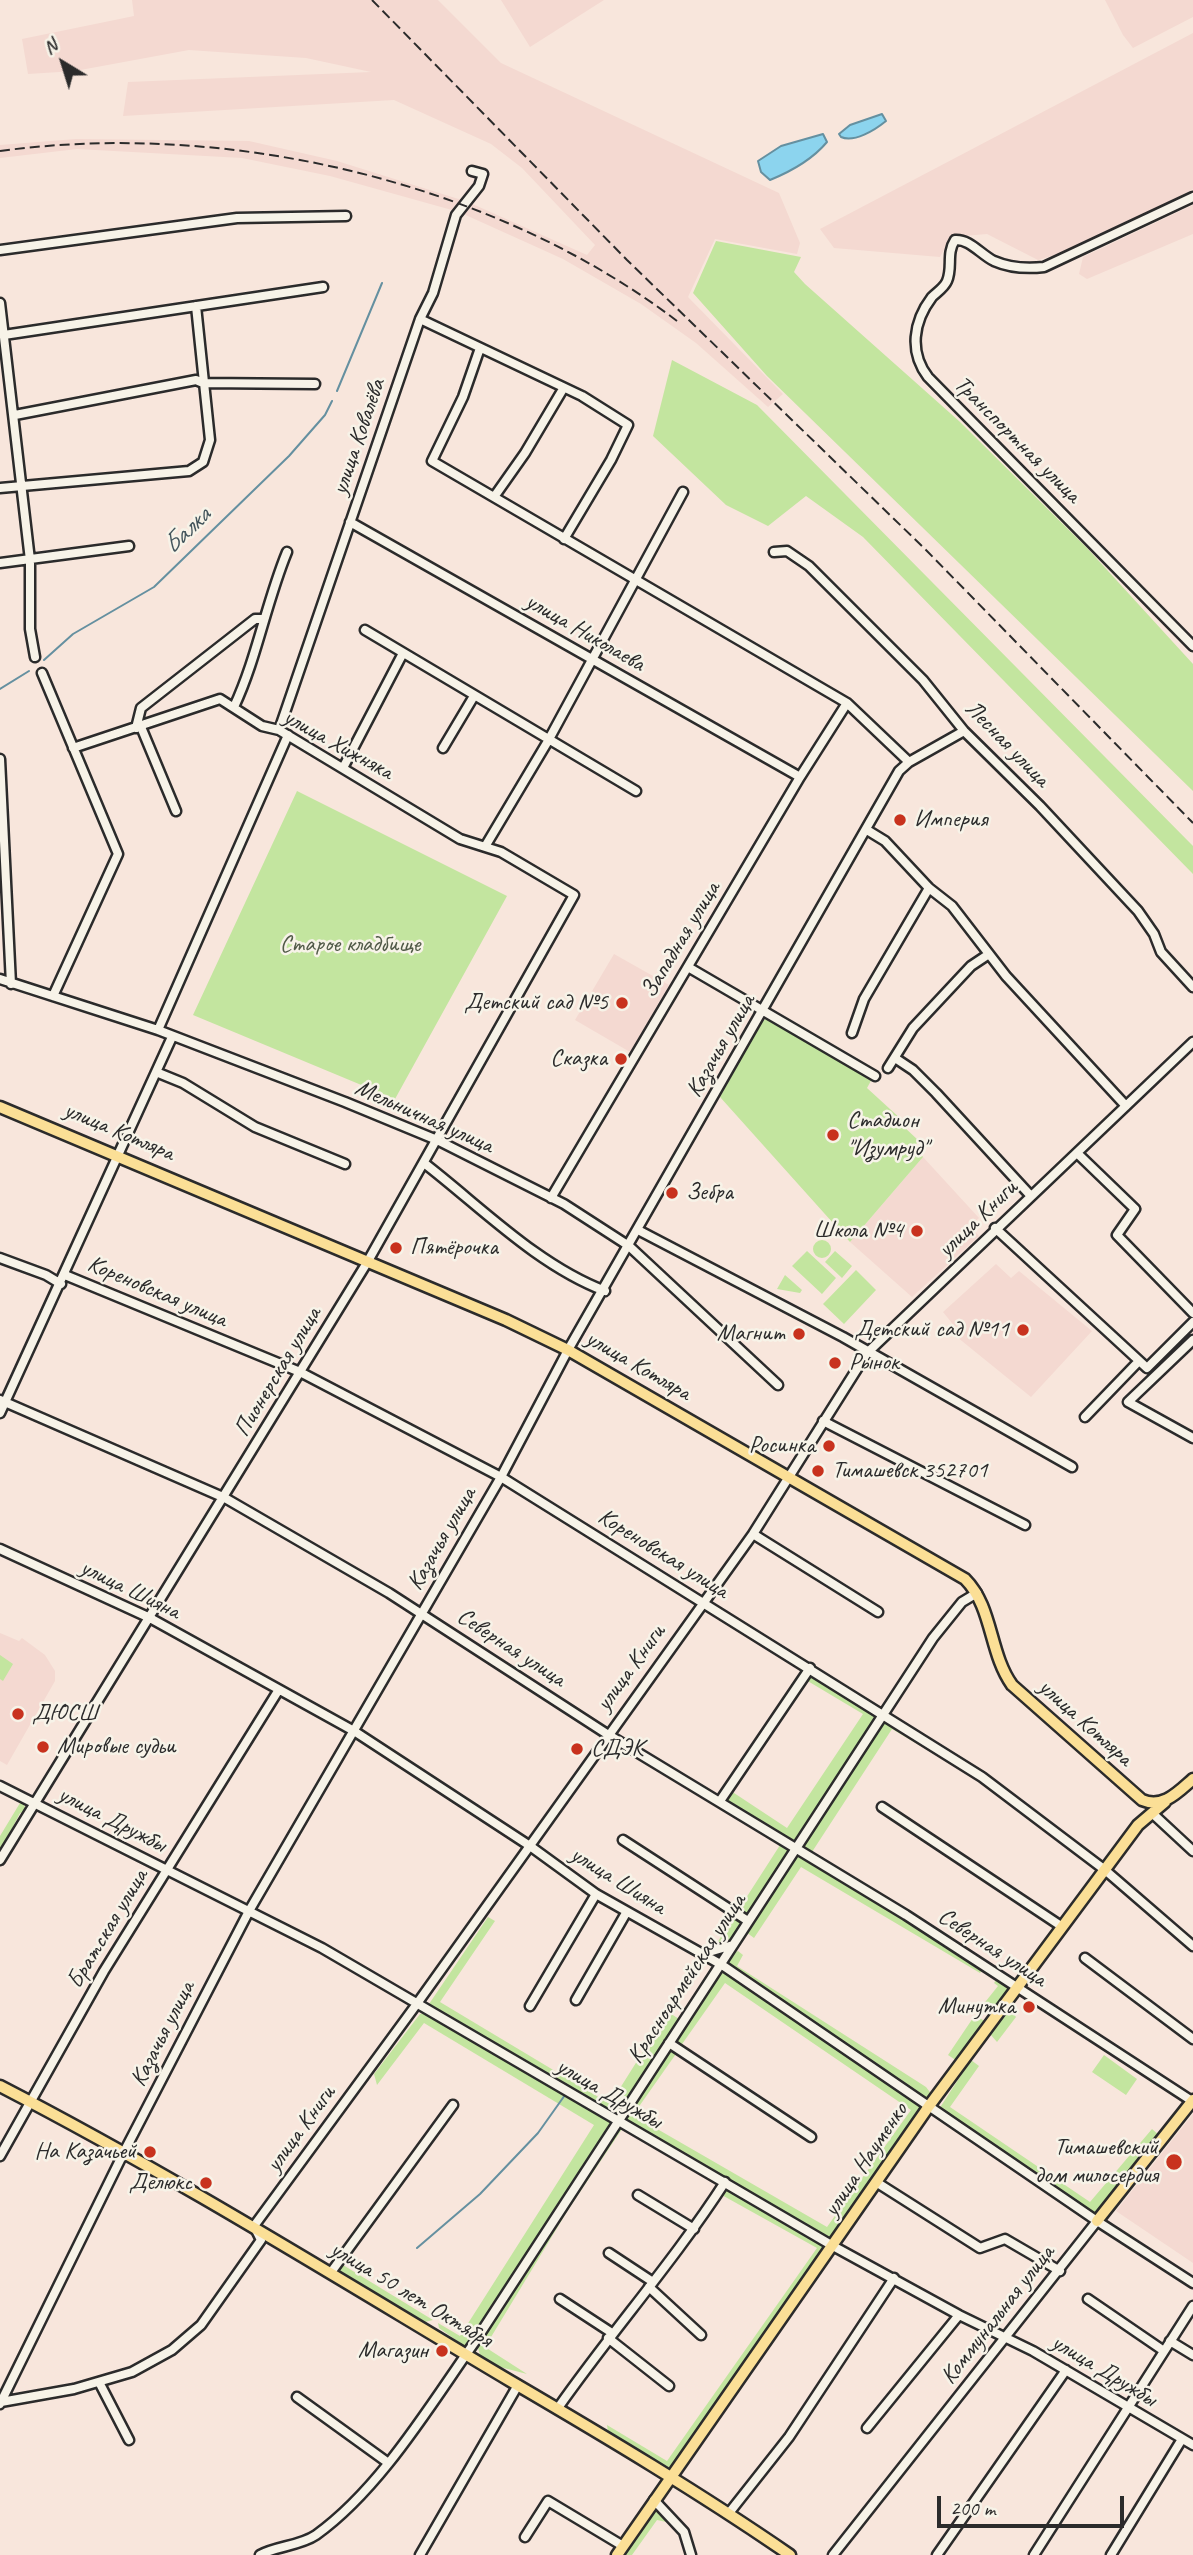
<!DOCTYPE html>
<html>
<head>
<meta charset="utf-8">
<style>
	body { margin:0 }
	#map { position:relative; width:1193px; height:2555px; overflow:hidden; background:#f8e6dc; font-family:Caveat,sans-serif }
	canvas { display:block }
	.north { position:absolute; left:28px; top:28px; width:70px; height:70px; -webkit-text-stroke:5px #f7f3e8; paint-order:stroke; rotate:322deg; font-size:19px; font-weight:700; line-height:28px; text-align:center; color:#2b2b2b }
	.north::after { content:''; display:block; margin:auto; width:24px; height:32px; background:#2b2b2b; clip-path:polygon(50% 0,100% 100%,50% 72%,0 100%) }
	.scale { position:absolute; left:937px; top:2496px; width:187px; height:32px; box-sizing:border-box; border:4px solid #2b2b2b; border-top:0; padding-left:9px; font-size:21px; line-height:24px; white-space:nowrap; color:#2b2b2b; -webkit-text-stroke:5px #f7f3e8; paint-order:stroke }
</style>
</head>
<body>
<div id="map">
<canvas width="1193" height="2555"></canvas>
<div class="north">N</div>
<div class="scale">200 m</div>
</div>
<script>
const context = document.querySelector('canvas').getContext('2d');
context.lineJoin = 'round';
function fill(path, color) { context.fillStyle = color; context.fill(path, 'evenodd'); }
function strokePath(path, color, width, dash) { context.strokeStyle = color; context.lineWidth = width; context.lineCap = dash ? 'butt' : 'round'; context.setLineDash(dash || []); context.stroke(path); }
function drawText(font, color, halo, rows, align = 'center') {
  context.font = font + ' Caveat,sans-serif'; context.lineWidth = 5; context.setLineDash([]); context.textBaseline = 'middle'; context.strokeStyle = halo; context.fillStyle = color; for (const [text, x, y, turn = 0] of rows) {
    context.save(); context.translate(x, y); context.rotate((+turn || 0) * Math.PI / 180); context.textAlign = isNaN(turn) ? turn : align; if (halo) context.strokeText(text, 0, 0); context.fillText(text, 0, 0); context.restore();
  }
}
fill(new Path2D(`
	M132 0H438L501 63 779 193 800 243 797 254 715 239 688 297 783 394 768 407 696 343 641 304 563 259 459 212 330 176 242 158 77 149 0 158V145L76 139 249 141 337 161 468 202 587 255 595 245 522 168 491 144 394 100 123 116 128 82 371 72 306 58 189 50 75 71 28 74 22 39 134 16Z
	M501 0H604L530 47Z
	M1105 0H1193V17L1133 48 1123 35Z
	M1193 33V189L1162 206 1065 252 1038 260 987 234 951 237 940 257 834 248 820 229Z
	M1193 205V234L1087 279 1079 274 1083 257Z
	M614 954 669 985 630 1052 575 1020Z
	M923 1157 979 1218 970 1226 979 1236 912 1297 850 1242Z
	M996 1264 1011 1278 1019 1271 1092 1331 1031 1397 952 1333 956 1328 943 1312Z
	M0 1633 19 1641 22 1638 45 1655 55 1671V1681L7 1765 0 1761Z
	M1193 2114V2263L1116 2211Z`), '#f4d9d1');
fill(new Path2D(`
	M716 241 801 257 794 272 805 284 959 421 1087 548 1193 664V791L767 376 693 293Z
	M672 360 757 405 1193 846V874L863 537 806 496 768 526 726 505 653 436Z
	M297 791 507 896 395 1099 193 1015Z
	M771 1017 873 1077 867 1088 902 1120V1125L919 1141 915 1145 923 1157 850 1242 720 1097 762 1021Z
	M813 1249a9 9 0 1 1 18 0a9 9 0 1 1-18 0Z
	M807 1251 836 1278 822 1294 792 1266Z
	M835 1251 852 1266 842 1278 825 1262Z
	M856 1270 876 1290 844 1324 823 1304Z
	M785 1275 802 1290 800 1293 777 1289Z
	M0 1655 13 1664 3 1681 0 1679Z
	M811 1673 879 1717 793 1843 724 1798 731 1791 787 1828 863 1714 806 1680Z
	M885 1720 941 1754 939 1757 892 1729 810 1855 800 1846Z
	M20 1803 24 1804 26 1812 20 1813 0 1852V1836Z
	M782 1842 788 1851 784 1860 747 1917 737 1912Z
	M796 1853 984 1967 980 1973 801 1867 754 1938 746 1932Z
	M735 1914 745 1921 732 1942 714 1948Z
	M488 1917 495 1921 440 2002 610 2104 668 2012 679 2019 618 2115 429 2004Z
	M738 1951 743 1955 737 1966 926 2087 933 2096 928 2100 924 2098 899 2078 873 2065 727 1965 730 1955Z
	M725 1973 926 2107 829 2239 623 2118 668 2050 673 2049 678 2051 633 2115 827 2227 911 2110 725 1983 680 2047 674 2041 718 1974Z
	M999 1976 1010 1984 1012 1989 994 2014 982 2006 998 1986 994 1983Z
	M1011 2011 1016 2017 997 2042 990 2034 1004 2015Z
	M425 2013 611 2121 468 2345H463L439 2328 438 2323 460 2336 594 2125 424 2023 377 2085 374 2074 420 2014Z
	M975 2015 986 2022 960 2063 948 2055Z
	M1104 2055 1137 2079 1126 2095 1092 2072Z
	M971 2060 979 2066 950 2107 1090 2202 1152 2129 1159 2135 1094 2214 939 2109Z
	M615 2126H624L568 2210 485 2347 527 2374 500 2367 480 2355 477 2344Z
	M727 2188 824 2244 825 2249 673 2466 668 2467 608 2432 607 2425 667 2461 817 2248 720 2194Z
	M346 2257 343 2265 433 2320 425 2322 339 2270Z
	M654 2509 660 2510 671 2523 657 2520 632 2555H621Z`), '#c3e59f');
const water = new Path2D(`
	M882 114 886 121C875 130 854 143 841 137L839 134 850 125Z
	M823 134 827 142C812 160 792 171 770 180L761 172 758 161 781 146Z`);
fill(water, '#8cd4ee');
strokePath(water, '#6590a0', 2);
strokePath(new Path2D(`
	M337 391 382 283
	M44 660 73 634 154 587 289 456 325 415 332 401
	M0 689 29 671
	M417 2248 480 2194 538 2133 565 2095 608 2120`), '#6590a0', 2);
const minor = new Path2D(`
	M1193 197 1044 267C1026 269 1010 268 994 261 980 254 970 239 955 240 946 254 953 267 947 281 944 288 937 292 932 297 913 322 909 352 928 377L1193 646
	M0 250 237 218 346 216
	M0 303 30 560V629L35 657
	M420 319 582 396 628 425 611 460 564 539
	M4 335 323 287
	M480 348 463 397 432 461 847 703 909 762
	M15 415 196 380 203 383 315 384
	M0 488 189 471 203 462 210 440 196 306
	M494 497 525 453 563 389
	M350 522 800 777
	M774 552 787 551 809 566 923 680 964 731 1040 806 1138 911 1154 934 1161 952 1193 987
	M0 563 129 546
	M365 630 636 791
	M42 673 118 854 53 996
	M234 707C257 658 266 603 287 552
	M141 727 176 811
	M136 728 141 708 255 619H263
	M279 730 420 319 433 293 456 215 479 186 483 174 472 171
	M443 748 474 696
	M0 759 11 984
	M343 768 402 655
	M867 830 885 841 929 888 952 906 1006 976 1126 1106
	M486 845 548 741 683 492
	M688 967 875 1076
	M0 979 158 1030 345 1102 437 1140 564 1204 629 1246 778 1385
	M158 1030 288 735
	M852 1033 864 999 929 888
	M895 1058 913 1070 936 1093 1030 1195
	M888 1068 913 1028 971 966 989 954
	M156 1072 183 1083 255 1127 345 1164
	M1077 1153 1135 1209 1117 1235 1193 1313
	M424 1163C481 1207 537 1265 605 1291
	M551 1198 800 777 847 703
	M995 1228 1147 1368 1193 1322
	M638 1230 843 1337 1072 1467
	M0 1258 46 1275 61 1284
	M65 1275 300 1372 501 1477 982 1777 1105 1870 1193 1946
	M1193 1340 1128 1402 1193 1438
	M0 1400 225 1498 389 1593 607 1734 906 1915 1192 2101
	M0 1413 172 1037
	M1085 1417 1139 1361
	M823 1421 1025 1525
	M753 1534 878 1612
	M0 1549 150 1618 354 1731 530 1846 596 1894 722 1965 1097 2221 1193 2283
	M0 1786 322 1948 833 2246 959 2315 1033 2351 1193 2445
	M720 1801 810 1668
	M882 1807 1061 1926
	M1152 1813 1193 1851
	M623 1840 748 1921
	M0 1860 368 1261 574 895 501 852 460 839 279 730 262 726 220 699 73 748
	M702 1954 733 1945
	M1085 1958 1193 2039
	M576 2000 626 1913
	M530 2006 596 1894
	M669 2043 811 2137
	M0 2156 104 1971 278 1691
	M876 2182 980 2248 1005 2239 1060 2271
	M638 2195 694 2229
	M609 2253 653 2282
	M332 2271 453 2105
	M649 2287 701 2335
	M560 2299 612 2333
	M1088 2299 1164 2351
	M608 2338 669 2386
	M1170 2341 1193 2355
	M99 2382 129 2440
	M297 2397 387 2462
	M1 2402 74 2389 132 2372 172 2350 201 2325 261 2240 254 2226 416 2005 753 1534 867 1353 1193 1042
	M0 2404 124 2152 249 1911 501 1477 568 1350 899 771 909 762 964 731
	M558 2408C612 2331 674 2261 725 2182
	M867 2428 959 2315
	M654 2500 684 2532 691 2555
	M729 2513 789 2437 894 2278
	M525 2537 548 2501 623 2546
	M260 2555C276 2546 300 2546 316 2535 380 2489 429 2407 474 2343L933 1638 962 1602 977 1593
	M420 2555 518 2385
	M833 2555 1097 2221
	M937 2555 1066 2370
	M1034 2555 1193 2306
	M1111 2555 1182 2439`);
const major = new Path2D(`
	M0 1107 506 1320 568 1350 965 1579C993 1607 989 1653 1012 1685L1142 1800C1163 1809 1178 1792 1193 1779
	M0 2086C176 2177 342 2281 512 2382 606 2437 700 2493 790 2555
	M1097 2221 1193 2100
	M617 2555 929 2106 1138 1825 1165 1802`);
strokePath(minor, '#2b2b2b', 13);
strokePath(major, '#2b2b2b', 15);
strokePath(minor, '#f7f3e8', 8);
strokePath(major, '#fbdf96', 10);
strokePath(new Path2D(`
	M372 0 627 260 926 550 1193 823
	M0 151C228 120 493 181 677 321`), '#2b2b2b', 2, [10, 5]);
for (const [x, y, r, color] of [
	[900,820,7,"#c8321e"],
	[622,1003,7,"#c8321e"],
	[621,1059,7,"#c8321e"],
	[833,1135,7,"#c8321e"],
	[672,1193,7,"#c8321e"],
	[917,1231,7,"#c8321e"],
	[396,1248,7,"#c8321e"],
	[1023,1330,7,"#c8321e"],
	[799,1334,7,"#c8321e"],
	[835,1363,7,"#c8321e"],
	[829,1446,7,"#c8321e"],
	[818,1471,7,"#c8321e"],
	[18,1714,7,"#c8321e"],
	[43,1747,7,"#c8321e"],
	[577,1749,7,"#c8321e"],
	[1029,2007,7,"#c8321e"],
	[150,2152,7,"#c8321e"],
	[1174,2162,9,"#c8321e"],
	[206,2183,7,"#c8321e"],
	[442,2351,7,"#c8321e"]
]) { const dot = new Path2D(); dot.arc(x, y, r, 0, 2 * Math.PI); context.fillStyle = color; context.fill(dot); strokePath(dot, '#f7f3e8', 2.5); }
drawText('24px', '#2b2b2b', '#f7f3e8', [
	["улица Ковалёва",359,437,-71],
	["Транспортная улица",1017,440,45],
	["улица Николаева",585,633,30],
	["Лесная улица",1007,744,46],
	["улица Хижняка",338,745,29],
	["Западная улица",681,940,-59],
	["Казачья улица",721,1046,-60],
	["Мельничная улица",424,1117,24],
	["улица Котляра",119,1132,23],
	["улица Книги",978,1219,-44],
	["Кореновская улица",157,1292,23],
	["улица Котляра",638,1366,30],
	["Пионерская улица",278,1372,-59],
	["Казачья улица",442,1539,-60],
	["Кореновская улица",663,1554,32],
	["улица Шияна",130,1590,26],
	["Северная улица",511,1648,33],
	["улица Книги",631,1668,-54],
	["улица Котляра",1085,1723,42],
	["улица Дружбы",112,1820,27],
	["улица Шияна",618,1881,32],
	["Братская улица",108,1929,-59],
	["Северная улица",992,1948,33],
	["Красноармейская улица",687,1979,-57],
	["Казачья улица",163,2034,-63],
	["улица Дружбы",609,2094,30],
	["улица Книги",301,2129,-54],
	["улица Науменко",866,2160,-56],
	["улица 50 лет Октября",411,2295,31],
	["Коммунальная улица",998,2315,-52],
	["улица Дружбы",1104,2371,31]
]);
drawText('24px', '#2b2b2b', '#f7f3e8', [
	["Империя",914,820,"left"],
	["Детский сад №5",608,1003],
	["Сказка",607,1059],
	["Стадион",847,1121,"left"],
	["\"Изумруд\"",847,1149,"left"],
	["Зебра",686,1193,"left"],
	["Школа №4",903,1231],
	["Пятёрочка",410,1248,"left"],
	["Детский сад №11",1009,1330],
	["Магнит",785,1334],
	["Рынок",849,1363,"left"],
	["Росинка",815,1446],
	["Тимашевск 352701",832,1471,"left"],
	["ДЮСШ",32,1714,"left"],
	["Мировые судьи",57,1747,"left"],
	["СДЭК",591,1749,"left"],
	["Минутка",1015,2007],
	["Тимашевский",1158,2148],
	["дом милосердия",1158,2176],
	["На Казачьей",136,2152],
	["Делюкс",192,2183],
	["Магазин",428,2351]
], 'right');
drawText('24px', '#515a48', '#f7f3e8', [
	["Старое кладбище",350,945]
]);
drawText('italic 26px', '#43555c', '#f7f3e8', [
	["Балка",187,531,-44]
]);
</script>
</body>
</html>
